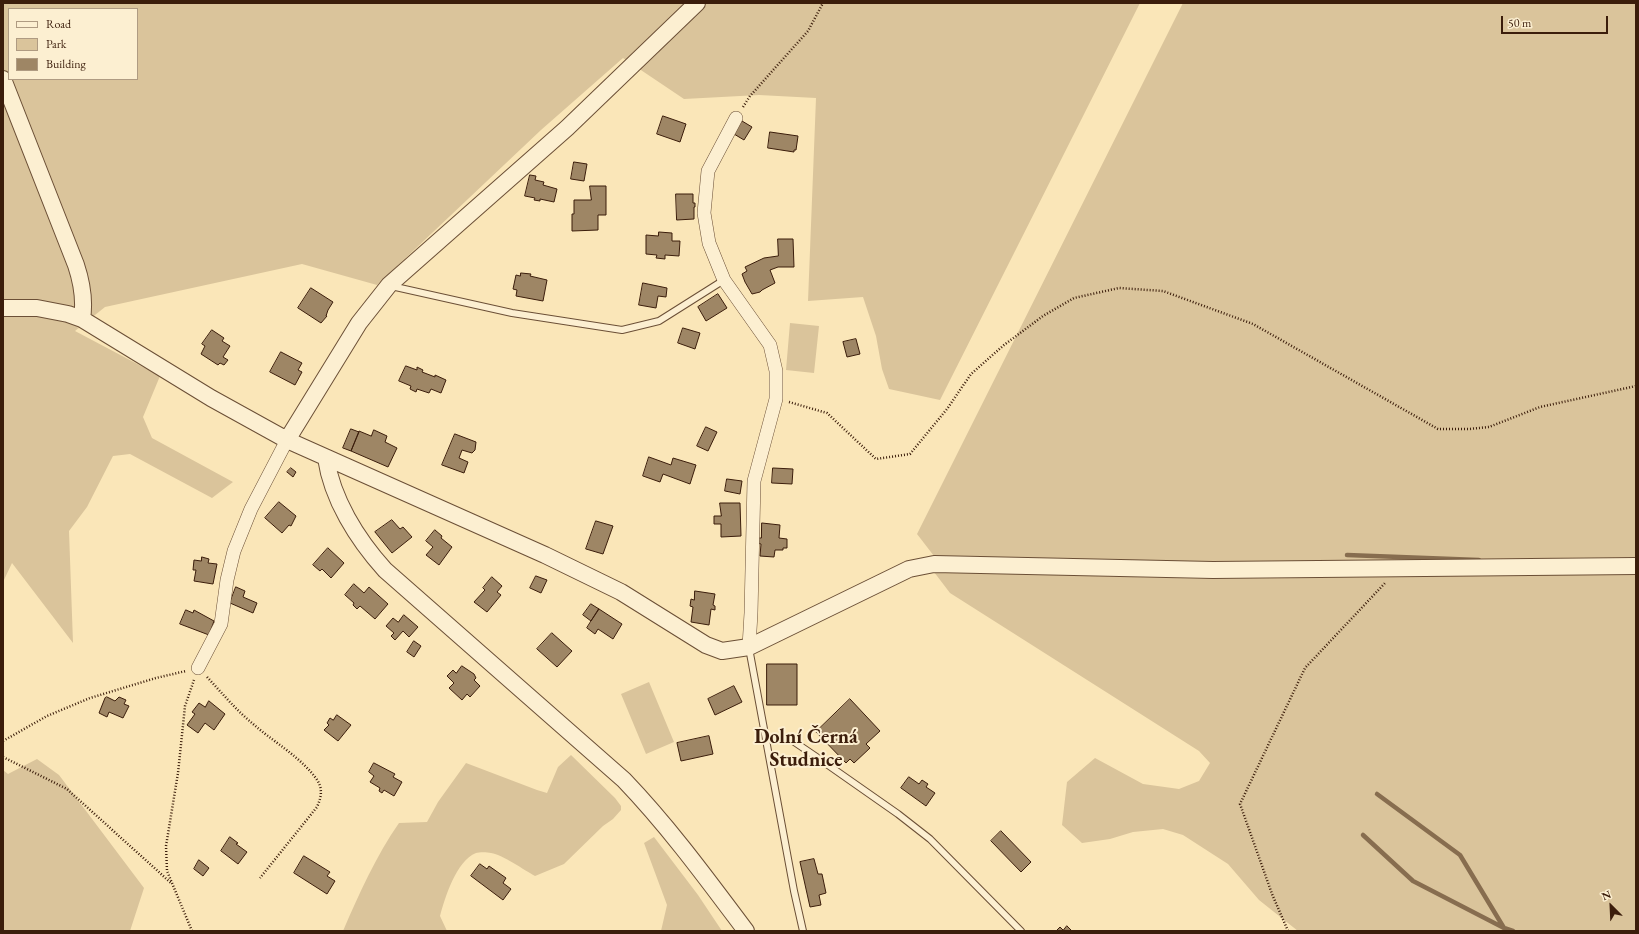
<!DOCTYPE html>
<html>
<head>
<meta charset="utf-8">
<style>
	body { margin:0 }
	#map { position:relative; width:1639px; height:934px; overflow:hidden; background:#fae6b8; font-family:"EB Garamond",serif }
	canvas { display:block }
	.frame { position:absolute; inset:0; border:4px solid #3b1d0b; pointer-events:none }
	.legend { position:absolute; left:8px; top:8px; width:130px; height:72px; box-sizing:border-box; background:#fcefd1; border:1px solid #af9b82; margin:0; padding:5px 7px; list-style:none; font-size:12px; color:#3b1d0b }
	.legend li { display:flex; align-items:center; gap:8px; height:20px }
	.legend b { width:20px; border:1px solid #af9b82 }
	.north { position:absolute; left:1591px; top:886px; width:40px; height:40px; -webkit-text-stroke:3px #fcefd1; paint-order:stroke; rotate:336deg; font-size:11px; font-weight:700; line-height:16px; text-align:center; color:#3b1d0b }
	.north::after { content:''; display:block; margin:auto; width:14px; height:18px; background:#3b1d0b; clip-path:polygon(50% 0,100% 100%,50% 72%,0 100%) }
	.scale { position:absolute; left:1501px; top:16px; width:107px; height:18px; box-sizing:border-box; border:2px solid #3b1d0b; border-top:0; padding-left:5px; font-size:12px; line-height:14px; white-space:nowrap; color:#3b1d0b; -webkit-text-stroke:3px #fcefd1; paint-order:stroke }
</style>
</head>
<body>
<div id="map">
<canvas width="1639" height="934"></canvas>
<div class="frame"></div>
<ul class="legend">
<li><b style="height:5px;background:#fcefd1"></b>Road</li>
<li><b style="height:11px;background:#dac49b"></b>Park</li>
<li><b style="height:11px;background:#9e8665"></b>Building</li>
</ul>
<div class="north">N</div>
<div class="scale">50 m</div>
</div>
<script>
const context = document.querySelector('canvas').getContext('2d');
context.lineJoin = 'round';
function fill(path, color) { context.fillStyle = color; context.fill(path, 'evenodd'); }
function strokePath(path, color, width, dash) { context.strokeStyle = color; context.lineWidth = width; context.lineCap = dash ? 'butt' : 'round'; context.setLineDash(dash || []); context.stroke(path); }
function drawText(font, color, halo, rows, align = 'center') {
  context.font = font + ' "EB Garamond",serif'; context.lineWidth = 4; context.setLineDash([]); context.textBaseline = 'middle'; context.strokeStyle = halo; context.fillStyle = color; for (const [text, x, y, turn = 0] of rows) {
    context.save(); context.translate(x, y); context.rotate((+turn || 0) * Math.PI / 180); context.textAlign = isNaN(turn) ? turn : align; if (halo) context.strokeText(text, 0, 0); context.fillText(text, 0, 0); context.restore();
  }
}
fill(new Path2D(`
	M3 3H1140L940 400 889 389 882 369 876 336 863 297 808 301 816 98 759 95 684 99 623 58 541 130 377 285 302 264 105 307 75 331 160 376 143 417 152 438 233 482 212 498 130 454 113 456 87 507 69 531 73 643 12 563 3 582ZM9 9H137V79H9Z
	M1183 3H1636V557L1214 562 934 556 917 534Z
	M790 323 819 326 814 373 786 370Z
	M934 572 1213 579 1636 574V931H1298L1259 900 1228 864 1183 835 1163 829 1133 832 1110 839 1082 843 1062 825 1067 782 1095 758 1143 784 1179 789 1199 781 1210 763 1199 751 950 593Z
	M649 682 674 742 646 754 621 694Z
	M571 755 615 798 621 806V810L613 819 603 826 564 864 535 876C524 870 503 855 491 853 487 852 479 852 476 853 456 861 445 898 440 916L447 931H343C359 894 376 856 399 823L427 822 438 802 466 763 537 790 547 793 558 767Z
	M37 759 59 775 144 888 130 931H3V770L8 774Z
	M654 837 698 895 722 931H661L667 905 644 843Z`), '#dac49b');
strokePath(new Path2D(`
	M1347 555 1479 560
	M1377 794 1460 855 1504 928
	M1363 835 1413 881 1504 928 1513 931`), '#876d4f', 4.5);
const building = new Path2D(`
	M663 116 686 124 680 142 657 134Z
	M742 121 752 127 744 140 734 134Z
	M770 132 798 136 796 150H794V152L768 148Z
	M574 162 587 164 584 181 571 179Z
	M530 175 536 176 535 180 544 182 543 185 557 189 554 202 540 199V201L534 200 535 198 525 196Z
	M590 186H606V215H598V230L572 231V214H574V200H591Z
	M676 194H693V203H695V207H694V219L677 220Z
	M659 232 672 233V241H680L679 256 665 255V259L656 258 657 255 646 254V235L658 236Z
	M778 239H793L794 267H778L770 270 775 283 762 290 760 292 752 294 745 282 742 274 747 271 745 267 764 258 778 256Z
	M521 273 531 274 530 276 547 280 543 301 516 296 517 290 513 289 516 275 520 276Z
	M643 283 667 288 666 297 658 296 656 308 639 305Z
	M311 288 333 302 328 310 326 316H327L321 323 298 308Z
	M718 294 727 308 706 321 698 307Z
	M683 328 700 333 695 349 678 343Z
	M212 330 224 338 222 341 230 346 223 357 228 360 224 365 220 363 218 365 201 354 205 346 202 344Z
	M856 339 860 354 847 357 843 342Z
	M281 352 302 363 298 370 302 372 295 385 270 372Z
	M406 366 417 370V367L423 370 422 372 435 377V375L446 380 441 393 431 389 429 393 417 389 416 392 410 389 411 386 399 381Z
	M706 427 717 432 708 451 697 446Z
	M351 429 359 432 351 451 343 448Z
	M374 430 387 436 385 442 397 448 388 467 351 451 359 431 371 436Z
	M455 434 476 442 475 450 472 453 462 450 459 458 468 462 464 473 442 465Z
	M649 457 671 465 673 458 696 465 690 484 663 474 660 482 643 476Z
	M291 468 296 472 293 477 287 472Z
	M773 468 793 469 792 484 772 483Z
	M727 479 742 481 740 494 725 491Z
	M279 502 296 516 291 526 289 525 282 533 265 518Z
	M720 503H740L741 536 721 537V524H714V516H721Z
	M392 520 400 529 403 527 412 537 392 553 375 532Z
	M596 521 613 526 603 554 586 549Z
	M762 523 780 525 779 538 787 539V548H783V550H775L774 557 760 556 761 544 757 543V538H761Z
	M435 530 442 536 441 538 452 547 439 565 426 555 433 547 426 541Z
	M328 548 344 563 331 578 322 569 320 571 313 565Z
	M202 557 209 559 208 563 217 564 213 584 194 581 196 570H193L194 560 201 561Z
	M536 576 547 580 541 593 530 588Z
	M492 577 502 586 497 592 501 595 487 612 474 602 485 590 483 588Z
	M354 584 364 593 369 587 388 604 375 619 360 606 357 609 353 605 354 603 345 595Z
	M236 587 245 591 243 597 257 603 253 613 230 603Z
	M695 591 715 594 713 605 715 606V610L711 609 709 625 691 622 693 607 690 606 691 599 694 600Z
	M591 604 599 609 591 621 583 615Z
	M599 609 622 624 613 639 598 629 595 634 587 628Z
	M186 610 193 613 194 610 214 621 209 635 180 624Z
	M404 615 418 627 409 637 403 631 395 640 391 636 394 633 386 626 393 618 398 622Z
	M552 633 572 651 557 667 537 649Z
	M414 641 421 646 414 657 407 652Z
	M767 664H797V705H767Z
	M462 666 474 674 476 678 474 680 480 686 470 697 467 694 462 700 449 688 454 683 447 676 453 670 456 673Z
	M734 686 742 702 715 715 708 699Z
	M107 697 115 701 119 697 126 700 124 704 129 706 123 718 109 712 107 717 99 713 105 698Z
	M850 699 880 731 866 744 870 748 854 763 850 759 846 763 816 732Z
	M209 701 225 714 214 730 205 723 198 733 187 725 195 714 192 712 199 703 205 707Z
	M337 715 351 725 338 741 324 730 329 725 327 723 330 718 333 720Z
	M709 736 713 754 681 761 677 743Z
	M374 763 395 774 393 777 402 782 394 796 384 790 382 793 379 791 380 788 370 782 374 776 369 772Z
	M909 777 919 784 922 780 928 784 926 787 935 793 926 806 901 788Z
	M1001 831 1031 862 1021 872 991 841Z
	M230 837 238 843 236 844 247 852 238 864 221 851Z
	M304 856 330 872 327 876 335 881 327 894 294 873Z
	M814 859 818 874H822L826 893 819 895 821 905 810 907 800 862Z
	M199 860 209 868 203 876 194 869Z
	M480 864 487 869 489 866 506 878 503 883 511 889 503 900 471 876Z
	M1067 926 1072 931H1056L1060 927 1063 930Z`);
fill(building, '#9e8665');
strokePath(building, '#3b1d0b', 1);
const service = new Path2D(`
	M391 286 512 313 622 330 659 321 724 280
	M749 648 794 891 803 931
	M766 738 790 739 818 758 898 814 930 839 1021 931`);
const minor = new Path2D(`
	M736 118 708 171 704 213 709 243 724 280 770 345 776 371V399L754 481 751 613 749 647
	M198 668 221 624 227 580 234 551 251 509 287 440`);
const tertiary = new Path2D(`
	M3 79 76 265C82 283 85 300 82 319
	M3 308H37L68 314 82 319 211 398 287 440 545 555 621 592 706 645 722 651 749 647 909 569 934 564 1213 570 1636 566
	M287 440 359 323 389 285 567 128 697 3
	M326 458C332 499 357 539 385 570L624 780C669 827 707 879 746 931`);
strokePath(service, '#6b4f36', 8);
strokePath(minor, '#6b4f36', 14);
strokePath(tertiary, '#6b4f36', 18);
strokePath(new Path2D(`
	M743 107 750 96 808 31 823 3
	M789 402 827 413 876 459 910 454 947 409 971 374 1004 345 1043 316 1074 298 1119 288 1163 291 1253 324 1438 429H1469L1489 427 1540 407 1636 386
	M207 677C222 693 236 710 252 723 272 741 298 755 315 777 323 787 322 796 317 807L260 878
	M3 741 47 716 90 698 156 678 186 671
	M3 757 67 789 171 883
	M192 931 167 871 166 846 178 773 185 706 194 680
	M1288 931 1272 894 1240 804 1305 668 1386 582`), '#3b1d0b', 2.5, [1, 2]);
strokePath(service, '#fcefd1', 6);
strokePath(minor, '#fcefd1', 13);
strokePath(tertiary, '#fcefd1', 16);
drawText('bold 20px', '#3b1d0b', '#fcefd1', [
	["Dolní Černá",806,738],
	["Studnice",806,761]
]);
</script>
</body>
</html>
